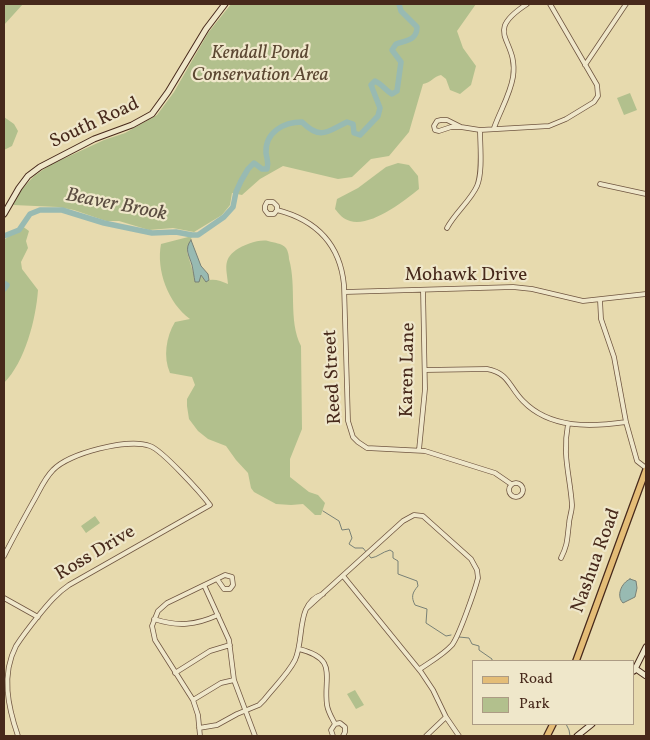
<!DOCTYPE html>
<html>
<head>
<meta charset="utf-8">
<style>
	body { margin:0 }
	#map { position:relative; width:650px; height:740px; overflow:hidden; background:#e7daae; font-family:Vollkorn,serif }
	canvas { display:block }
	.frame { position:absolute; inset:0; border:5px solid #47291b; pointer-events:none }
	.legend { position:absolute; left:472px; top:660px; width:162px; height:65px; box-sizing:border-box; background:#efe7ca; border:1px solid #ac9b84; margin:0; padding:6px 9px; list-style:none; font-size:15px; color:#47291b }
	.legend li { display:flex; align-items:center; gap:10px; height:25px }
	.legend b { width:25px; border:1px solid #ac9b84 }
</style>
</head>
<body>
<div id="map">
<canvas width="650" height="740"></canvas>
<div class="frame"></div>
<ul class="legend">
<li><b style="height:6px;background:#e4bd77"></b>Road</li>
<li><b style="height:14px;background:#b2c08d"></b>Park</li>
</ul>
</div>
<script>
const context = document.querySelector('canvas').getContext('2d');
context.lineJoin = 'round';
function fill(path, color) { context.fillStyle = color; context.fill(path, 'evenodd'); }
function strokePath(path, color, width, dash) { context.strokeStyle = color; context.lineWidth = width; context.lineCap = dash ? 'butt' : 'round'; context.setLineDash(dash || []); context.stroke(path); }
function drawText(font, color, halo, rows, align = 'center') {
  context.font = font + ' Vollkorn,serif'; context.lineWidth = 4.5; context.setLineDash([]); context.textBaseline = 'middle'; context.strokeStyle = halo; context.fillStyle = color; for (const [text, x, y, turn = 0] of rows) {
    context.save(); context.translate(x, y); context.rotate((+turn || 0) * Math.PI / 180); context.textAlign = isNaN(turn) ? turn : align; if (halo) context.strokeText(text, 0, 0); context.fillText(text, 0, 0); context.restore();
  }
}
fill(new Path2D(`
	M4 4H23L4 25Z
	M231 4H476L457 31 463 48 476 66 471 85 460 94 450 90 446 79 441 75C434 76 431 83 423 84L409 132 389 156 371 159 352 177 338 179 283 166 260 179 242 195 232 193 230 205 222 215 194 232 173 228 149 230 119 221H106L74 210 58 207 13 205 22 189 34 176 50 165 104 140 125 133 157 115 174 92 208 33Z
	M630 93 637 110 624 115 617 98Z
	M4 117 14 124 18 131 12 146 4 150Z
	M398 163 409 165 418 176 419 189C403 202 371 227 350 221 343 219 339 214 335 209L337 199 358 188 386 167Z
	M22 226 29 231 26 241 28 248 21 262 22 269 38 290C36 319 25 362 4 383V240Z
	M192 236 187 252 193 272 201 275 206 281C213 278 221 281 228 284 227 270 222 260 236 250 244 245 259 239 268 241 275 243 281 243 286 248 288 251 289 256 289 259 297 287 288 320 301 346L302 429 290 459V477L309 492 318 495 325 503 321 515H315L303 504 291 505 276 504 254 492 251 488 248 473 236 460 226 446 208 439 198 431 189 419 187 406V399L195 385 192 377 170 373C163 357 166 337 175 322L190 319C168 303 156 270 161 244Z
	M95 516 100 523 86 533 81 526Z
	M355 690 364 705 356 709 347 694Z`), '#b2c08d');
const water = new Path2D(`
	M191 240 201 266 208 274 209 280 206 282 201 275 199 282H195C194 276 193 270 192 265 189 255 184 249 191 240Z
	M630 579 636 581 637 588 635 597 623 603C616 596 621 583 630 579Z`);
fill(water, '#98bab2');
strokePath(water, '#788076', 1);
strokePath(new Path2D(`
	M323 511 339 521 342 530 349 529 352 538 349 544 355 548H363L371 558C378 557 382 552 390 550L393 552V558L398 561V574L417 581 418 586C412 593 411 597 415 605L427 609 426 623 446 636 451 635
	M459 637 469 638 472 644 479 646V650L492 659V661
	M566 724 569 730 570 736`), '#788076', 1);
strokePath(new Path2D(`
	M4 236 19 230 30 214 40 210H62L104 223 152 233 176 232 192 235H198L224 217 233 207 236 192 241 181 248 169 254 163 262 169H267C269 162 267 160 266 153 265 132 284 122 302 122 321 141 328 131 347 122L353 124 354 133 360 135 378 116 380 108 371 85 375 81C382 84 385 90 392 94L397 91 401 62 392 50 396 44C407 40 417 40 417 27L401 11 399 4
	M4 283 7 285 4 289`), '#98bab2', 5.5);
const street = new Path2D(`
	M585 65 626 4
	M461 127H451L439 131 435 130 434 126 437 121 441 120H447L461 127 480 130 549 126 566 119 594 102 598 96 597 85 550 4
	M494 128C500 111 510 95 513 77 519 38 481 34 527 4
	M600 184 646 194
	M277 210V206L273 202H267L265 206V210L268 214H274L277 210C316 220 340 244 344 285L348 421 353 437 358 442 367 448 425 451 495 473 511 484
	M447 228C455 213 471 200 477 186 483 172 480 145 480 130
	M345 292 513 287 532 289 583 301 646 294
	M600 300 601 319 614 357 626 422 637 461 646 468
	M425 370 487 369C509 373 509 387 523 401 550 429 591 427 626 422
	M419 450 425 389 423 290
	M509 490a7 7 0 1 1 14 0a7 7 0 1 1-14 0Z
	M4 556C13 538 23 520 33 502 39 492 44 479 53 470 69 453 128 438 150 446 162 450 201 493 210 505L69 585C57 593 48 604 39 615 31 625 23 635 16 646 1 675 8 707 18 736
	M561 558C568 544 567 539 569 524 569 518 572 512 572 505 570 475 562 456 568 424
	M344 577 421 672 433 690 446 717 459 736
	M204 585 229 640 234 680 255 736
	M4 598 38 617
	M307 608 403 521 414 515 423 516 471 559 477 570 478 578C475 590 459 636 452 645 443 655 430 662 420 669
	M154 619C178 627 196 625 218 615
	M299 649C339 659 323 677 327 705 328 712 332 718 335 724
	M175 673 210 651 230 645
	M193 700 221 683 234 680
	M335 724 340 723 345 727V732L343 736
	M199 728 217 725 237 714 259 705 264 700C274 687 288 674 295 660 305 639 295 603 323 594
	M200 736 198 715 193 700 155 640 152 626 158 611 167 603 225 575 232 577 233 585 230 589H224L217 579
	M333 736 331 730 335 724
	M426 736 446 717`);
const secondary = new Path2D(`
	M4 214 19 188 28 176 40 167 94 139 132 125 152 114 168 92 206 29 225 4
	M636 669 646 676
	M634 671 646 647
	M577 736 592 724`);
const primary = new Path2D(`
	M576 661 646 470
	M547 736 553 724`);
strokePath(street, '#6f5540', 5.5);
strokePath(secondary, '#47291b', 7);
strokePath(primary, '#47291b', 8);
strokePath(street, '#efe7ca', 4);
strokePath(secondary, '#efe7ca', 5);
strokePath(primary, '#e4bd77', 5.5);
drawText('italic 19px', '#5c4732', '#efe7ca', [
	["Kendall Pond",260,55],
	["Conservation Area",260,77]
]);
drawText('19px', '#47291b', '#efe7ca', [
	["South Road",95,124,-25],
	["Mohawk Drive",466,277],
	["Karen Lane",409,370,-89],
	["Reed Street",334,377,-93],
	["Ross Drive",96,554,-31],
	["Nashua Road",597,561,-70]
]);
drawText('italic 20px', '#5b4d41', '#efe7ca', [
	["Beaver Brook",116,206,11]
]);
</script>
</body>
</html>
